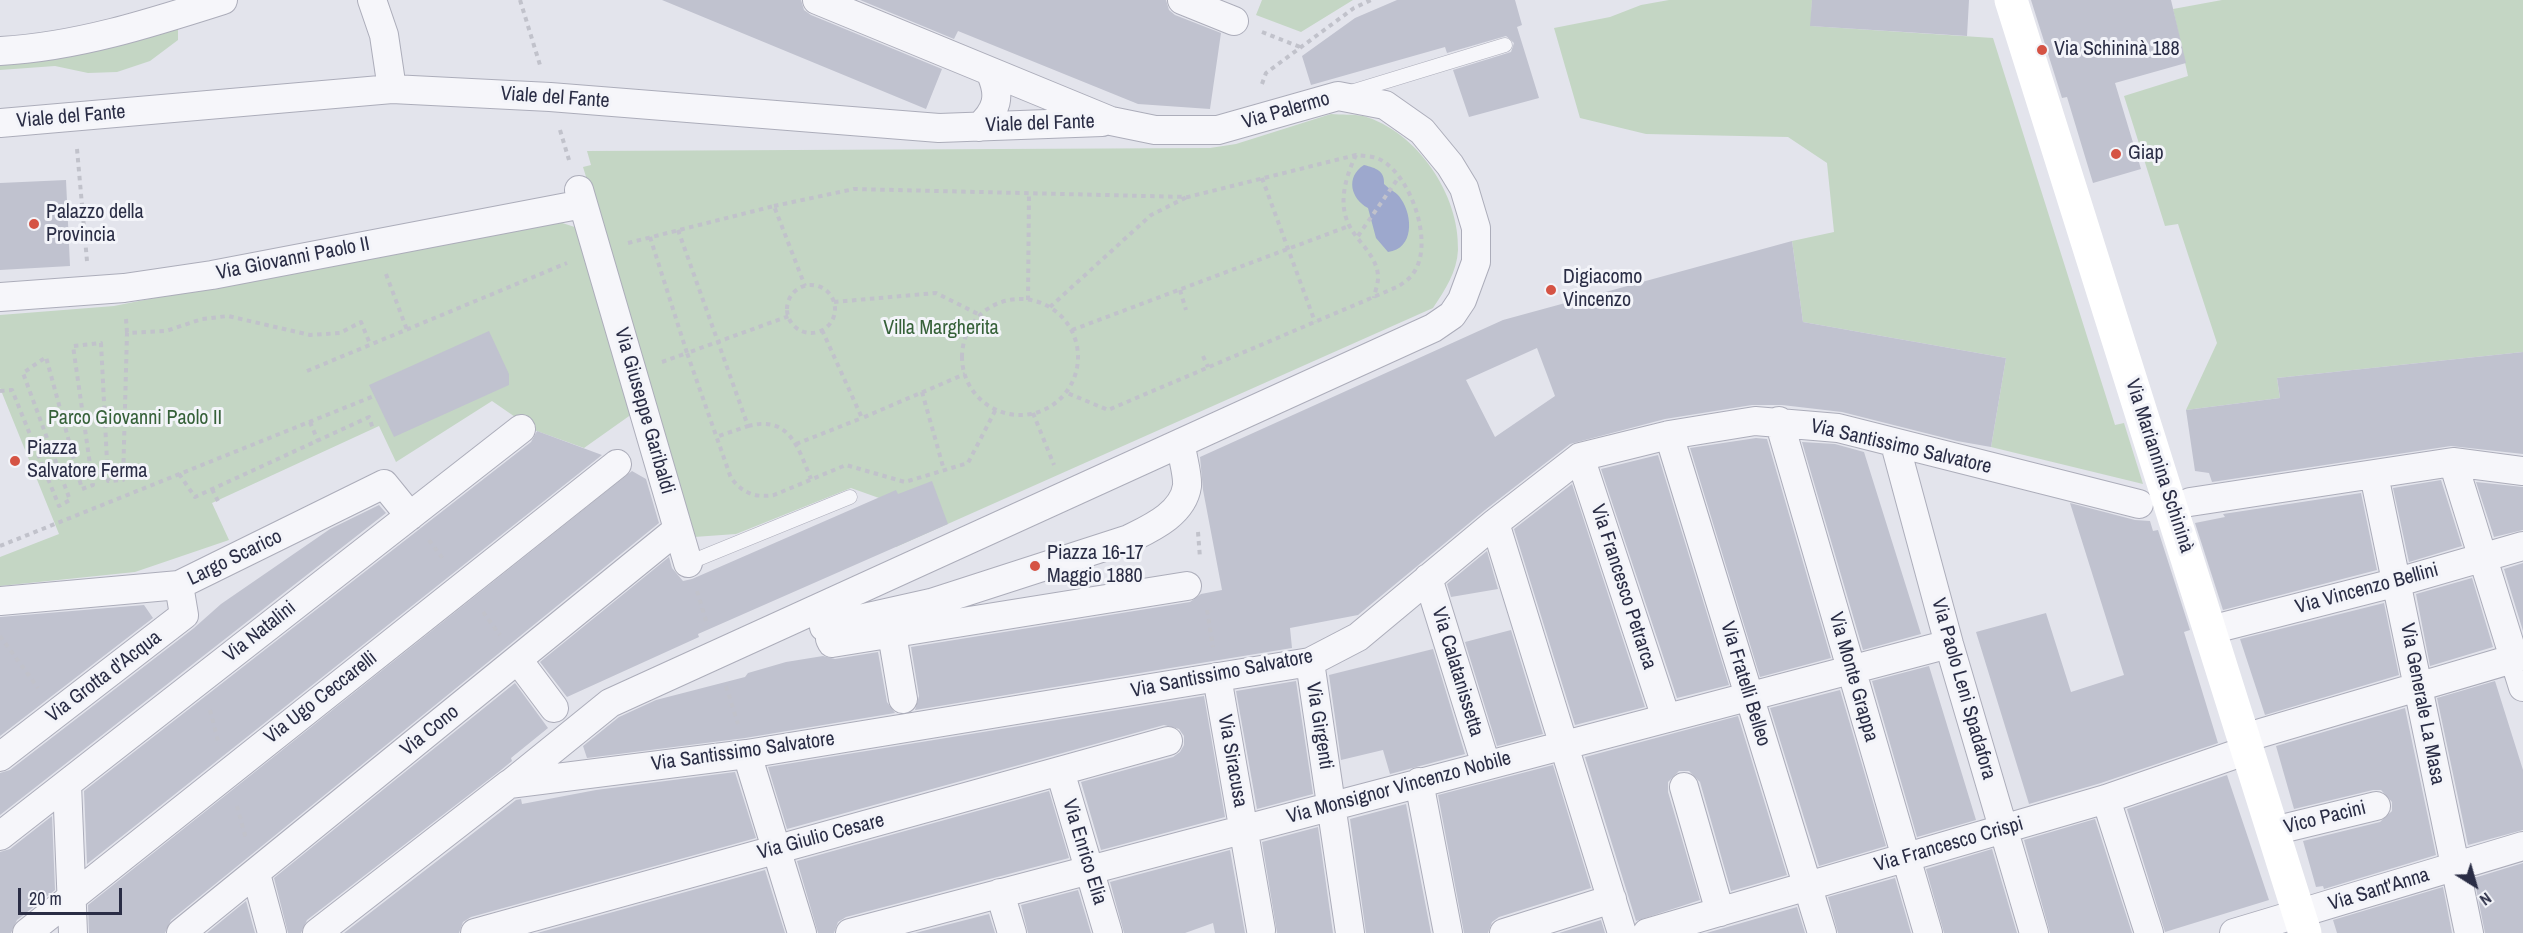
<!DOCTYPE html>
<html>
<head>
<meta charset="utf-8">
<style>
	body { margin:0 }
	#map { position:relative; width:2523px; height:933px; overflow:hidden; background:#e3e4ec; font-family:"Archivo Narrow",sans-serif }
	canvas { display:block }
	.north { position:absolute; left:2445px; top:855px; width:60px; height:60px; -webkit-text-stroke:4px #f3f4f9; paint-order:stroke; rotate:143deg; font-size:16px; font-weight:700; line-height:24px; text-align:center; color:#2a2d45 }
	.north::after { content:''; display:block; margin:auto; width:21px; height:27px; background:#2a2d45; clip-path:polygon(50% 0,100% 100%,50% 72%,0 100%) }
	.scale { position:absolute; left:18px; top:888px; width:104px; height:27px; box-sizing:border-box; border:3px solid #2a2d45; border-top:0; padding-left:8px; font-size:18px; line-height:21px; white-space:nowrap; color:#2a2d45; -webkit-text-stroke:4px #f3f4f9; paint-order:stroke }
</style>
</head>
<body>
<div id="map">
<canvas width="2523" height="933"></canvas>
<div class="north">N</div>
<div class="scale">20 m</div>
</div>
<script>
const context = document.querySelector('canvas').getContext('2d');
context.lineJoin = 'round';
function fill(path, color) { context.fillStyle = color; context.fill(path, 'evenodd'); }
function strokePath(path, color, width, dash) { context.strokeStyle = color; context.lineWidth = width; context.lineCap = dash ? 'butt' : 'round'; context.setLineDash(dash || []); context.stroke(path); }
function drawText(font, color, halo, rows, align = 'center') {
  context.font = font + ' "Archivo Narrow",sans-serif'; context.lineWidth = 6; context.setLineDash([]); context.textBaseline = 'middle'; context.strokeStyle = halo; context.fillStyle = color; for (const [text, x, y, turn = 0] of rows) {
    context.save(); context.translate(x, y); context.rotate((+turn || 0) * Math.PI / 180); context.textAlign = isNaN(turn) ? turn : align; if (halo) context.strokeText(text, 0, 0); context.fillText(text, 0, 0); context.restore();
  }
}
fill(new Path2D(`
	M1262 0H1353L1301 32 1256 15Z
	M1669 0H1812L1811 26 1993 38 2115 425 2124 423 2143 484 1991 447 2006 358 1803 322 1792 241 1834 232 1827 163 1788 137 1646 134 1580 118 1554 28 1610 17 1641 5Z
	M2222 0H2523V352L2277 378 2280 398 2186 410 2217 343 2178 224 2165 226 2124 96 2188 76 2173 9Z
	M178 26V40L150 61 117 72 88 73 55 66 0 70V62Z
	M1331 114C1341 115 1353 114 1363 116 1417 131 1460 195 1458 250 1457 272 1445 290 1433 308L896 547 879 498 851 488 736 534 694 537 656 403 583 167 591 165 587 151 1210 148 1236 144Z
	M556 221 581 229 632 414 584 448 534 430 492 401 396 462 379 426 212 503 229 540 135 572 0 586V557L59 534 0 388V315L114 306 534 222Z`), '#c4d6c4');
fill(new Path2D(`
	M1364 165C1376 168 1385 171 1384 184 1390 190 1397 192 1401 199 1413 216 1414 249 1388 252L1376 238 1368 208C1351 199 1345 177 1364 165Z`), '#9da8cd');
fill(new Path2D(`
	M662 0H801L804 10 811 15 942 69 926 109Z
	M860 0H1166L1169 10 1175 15 1221 33 1210 109 1138 104 958 31 954 39Z
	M1397 0H1515L1522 25 1517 27 1539 98 1469 117 1453 70 1511 52 1514 43 1506 36 1447 53 1445 47 1311 85 1302 56 1355 18Z
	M1812 0H1969L1967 36 1810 26Z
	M2031 0H2171L2186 63 2115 83 2141 169 2093 183 2067 97 2062 98Z
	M66 180 70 266 0 270V183Z
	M1792 241 1803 322 2006 358 1991 447 1957 441 1842 412 1782 405H1752L1665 419 1570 444 1485 510 1358 615 1290 628 1292 648 915 710 919 696 911 647 1190 602 1201 594 1222 590 1203 490 1200 457 1503 320ZM1537 348 1555 396 1495 437 1466 380Z
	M489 331 509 374V385L394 437 369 385Z
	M2523 352V454L2451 446 2212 482 2209 473 2195 471 2186 410 2280 398 2277 378Z
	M537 431 602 455 87 864 84 791 531 442Z
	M1756 438 1767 439 1831 658 1760 677 1690 448Z
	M1802 442 1835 444 1864 452 1921 634 1863 650Z
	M1658 455 1729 685 1677 698 1601 469Z
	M632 471 646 479 659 523 171 920 165 933H89L88 905Z
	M2441 480 2462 546 2409 562 2393 488Z
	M932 481 948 524 698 634 699 637 567 697 540 662 669 557 672 568 683 581 692 579 896 490 898 494Z
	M2476 482 2523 487V530L2494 537Z
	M1572 484 1645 707 1575 725 1514 529Z
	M2361 493 2377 570 2223 610 2195 523 2225 517 2223 514Z
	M2070 503 2135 520 2150 521 2153 531 2158 530 2190 630 2184 632 2218 743 2101 783 2029 804 1976 632 2046 613 2071 692 2124 675Z
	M379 505 386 513 0 815V773L10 770 194 628 221 604 330 529Z
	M1487 551 1498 589 1451 597 1447 584Z
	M2523 563V631L2504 569Z
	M2472 578 2493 647 2430 666 2416 594Z
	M2384 603 2399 675 2265 715 2240 639Z
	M144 605 153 618 0 736V617Z
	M1511 630 1543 734 1497 746 1465 642Z
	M1433 649 1465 754 1390 774 1383 750 1341 760 1329 675Z
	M878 652 887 702 895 713 745 738 587 758 583 746 619 717 656 700 745 677 748 673 786 662 823 656 835 659Z
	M1929 666 1976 820 1917 837 1872 681Z
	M1296 681 1313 794 1257 809 1236 691Z
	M2495 681 2523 770V830L2468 845 2437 698Z
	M515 683 548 728 511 758 512 761 501 770 307 920 301 933H288L274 878Z
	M1840 690 1886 846 1819 866 1770 708Z
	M1204 696 1225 817 1101 850 1081 782 1173 757 1180 752 1184 745V736L1179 729 1164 725 787 829 768 767Z
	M2405 708 2436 855 2324 889 2323 886 2316 887 2303 841 2380 822 2392 811V802L2381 790H2373L2294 809 2276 746Z
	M1738 716 1787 875 1731 891 1700 782 1689 771H1679L1668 782V792L1700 900 1636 921 1585 757Z
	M1553 765 1591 888 1499 917 1492 922 1488 933H1464L1438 795Z
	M735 772 756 838 471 917 463 922 459 933H344L516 800 521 799 522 804 596 790Z
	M2227 775 2269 900 2165 932 2127 809Z
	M1049 791 1069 858 846 917 838 922 834 933H818L797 861Z
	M1406 804 1431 933H1366L1350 819Z
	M52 816 55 890 17 920 11 933H0V852L10 849Z
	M2095 819 2132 933H2050L2024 840Z
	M1318 827 1333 933H1277L1262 842Z
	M1992 849 2017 933H1944L1926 869Z
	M1230 850 1245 933H1215L1213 923 1185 933H1124L1110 882Z
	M2523 863V933H2485L2474 878Z
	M765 870 785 933H537Z
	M1895 878 1911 933H1838L1828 897Z
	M2443 887 2452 933H2337L2333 920Z
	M1078 890 1091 933H1028L1021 905Z
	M246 901 255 933H207Z
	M1797 907 1805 933H1706L1724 928Z
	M989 914 995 933H915Z
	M1601 920 1605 933H1559Z`), '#c0c2cf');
const service = new Path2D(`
	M1351 92 1505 45
	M688 563 850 497`);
const minor = new Path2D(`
	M372 0 384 35 392 89
	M1182 0 1234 21
	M0 51C76 47 151 23 223 0
	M0 123 392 89 550 97 939 128 1102 122
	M979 127C997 111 1001 96 991 74
	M579 190 688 563
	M0 297 124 288 212 275 583 204
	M1779 421 1928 933
	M1669 435 1822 933
	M1895 444 1949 644 2034 933
	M1580 457 1666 718
	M2453 462 2523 687
	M2374 475 2469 933
	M2190 502 2453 462 2523 471
	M1495 523 1622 933
	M1428 578 1486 765
	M0 601 179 585 384 484 410 516
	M824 627 931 603 1129 539C1151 528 1183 514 1187 486 1188 474 1182 457 1181 444
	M2210 630 2398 582 2523 546
	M892 634 903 699
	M830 639 832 643 1187 586
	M518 660 554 708
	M1310 662 1350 933
	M1217 677 1261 930
	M2244 738 2523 656
	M747 754 802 933
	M0 757 184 615 179 585
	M1060 771 1108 933
	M1419 782 1448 933
	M67 784 73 933
	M510 784 610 703 1433 328 1452 315 1462 300 1476 262V228L1464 188 1450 165 1422 131 1385 105 1338 96 1218 130H1155L1111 121 817 0
	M1684 787 1720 912
	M2106 799 2149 933
	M2273 831 2376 806
	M0 836 521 429
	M256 874 272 933
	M1000 893 1012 933
	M27 933 617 464
	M181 933 678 529
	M317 933 509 784 747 754 1310 662 1358 637 1495 523 1580 457 1669 435 1755 421 1838 428 2139 504
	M475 933 1168 741
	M850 933 1949 644
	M1504 933 1612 899
	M1647 933 2106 799 2248 750
	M2234 933 2523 846`);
strokePath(service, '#acadba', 15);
strokePath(minor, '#acadba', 30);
strokePath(new Path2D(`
	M520 0 540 65
	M1262 32 1300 47
	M1262 84 1266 73 1354 8 1371 0
	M560 130 569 160
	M77 149 87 261
	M1356 155C1346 176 1337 204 1350 227 1358 242 1376 255 1378 275 1379 281 1375 291 1374 298
	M1262 178 1315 322
	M774 206 854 189 1188 197 1356 155C1363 156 1373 156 1379 159 1411 174 1436 246 1412 275 1408 280 1402 284 1397 287L1108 410 1065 392
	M678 230 748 426 716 437
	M1358 236 1399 177
	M650 237 687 353 789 316
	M628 243 774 206 805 286
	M386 274 407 330
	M787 309a24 24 0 1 1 48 0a24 24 0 1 1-48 0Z
	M1180 290 1186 310
	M962 357a58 58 0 1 1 116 0a58 58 0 1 1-116 0Z
	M1028 300 1029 194
	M834 302 936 293 980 315
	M1050 307 1151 215 1187 197
	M126 319 127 333
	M822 330 862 418 965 374
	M1072 330 1349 226
	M1203 356 1208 367
	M662 362 687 353 731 478C743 493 754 498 774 495L846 465 905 482 968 463 996 409
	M307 371 567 263
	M0 391 12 390 59 506 70 500 23 373 46 357 82 489 93 485 73 346 101 343 108 481 123 480 127 333 166 331 202 319 228 316 310 335 340 333 361 322 370 344
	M922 392 944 470
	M1033 413 1054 465
	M310 422 318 441
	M748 426C790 415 798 448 811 479
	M796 444 862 418
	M179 474 195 497 369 417 373 429
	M212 489 218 501
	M1198 532 1200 558
	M429 540 444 560
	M0 546 374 396
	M697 591 707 624
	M1207 610 1213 647
	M483 612 500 635
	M0 636 38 688
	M726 686 738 724
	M210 710 218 741
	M237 806 246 839`), '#c1c2cb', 4, [4.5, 4.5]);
strokePath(service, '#f6f6fa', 14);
strokePath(minor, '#f6f6fa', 28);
strokePath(new Path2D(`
	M2011 0 2305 933`), '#fff', 33);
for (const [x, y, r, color] of [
	[2042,50,6,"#d55344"],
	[2116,154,6,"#d55344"],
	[34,224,6,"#d55344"],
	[1551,290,6,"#d55344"],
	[15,461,6,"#d55344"],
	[1035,566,6,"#d55344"]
]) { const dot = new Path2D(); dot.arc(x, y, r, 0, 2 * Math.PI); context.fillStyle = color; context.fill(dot); strokePath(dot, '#f3f4f9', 2); }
drawText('20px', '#2a2d45', '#f3f4f9', [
	["Via Schininà 188",2054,50],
	["Giap",2128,154],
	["Palazzo della",46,213],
	["Provincia",46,236],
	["Digiacomo",1563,278],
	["Vincenzo",1563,301],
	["Piazza",27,449],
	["Salvatore Ferma",27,472],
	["Piazza 16-17",1047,554],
	["Maggio 1880",1047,577]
], 'left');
drawText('20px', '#2a2d45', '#f3f4f9', [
	["Viale del Fante",555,98,4],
	["Via Palermo",1286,111,-16],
	["Viale del Fante",71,117,-5],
	["Viale del Fante",1040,124,-2],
	["Via Giovanni Paolo II",293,259,-11],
	["Via Giuseppe Garibaldi",644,411,74],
	["Via Santissimo Salvatore",1901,447,13],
	["Via Mariannina Schininà",2159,466,72],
	["Largo Scarico",235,558,-26],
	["Via Francesco Petrarca",1623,587,72],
	["Via Vincenzo Bellini",2367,589,-15],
	["Via Natalini",260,632,-38],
	["Via Calatanissetta",1457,672,73],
	["Via Santissimo Salvatore",1222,674,-11],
	["Via Grotta d'Acqua",104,677,-37],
	["Via Monte Grappa",1853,677,74],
	["Via Fratelli Belleo",1745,684,73],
	["Via Paolo Leni Spadafora",1963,689,74],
	["Via Ugo Ceccarelli",321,698,-38],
	["Via Generale La Masa",2422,704,79],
	["Via Girgenti",1319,726,81],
	["Via Cono",430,731,-39],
	["Via Santissimo Salvatore",743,752,-8],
	["Via Siracusa",1232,761,80],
	["Via Monsignor Vincenzo Nobile",1399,788,-15],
	["Vico Pacini",2325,818,-14],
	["Via Giulio Cesare",821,837,-15],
	["Via Francesco Crispi",1949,845,-16],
	["Via Enrico Elia",1084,852,73],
	["Via Sant'Anna",2379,890,-17]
]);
drawText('20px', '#366139', '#f3f4f9', [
	["Villa Margherita",941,329],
	["Parco Giovanni Paolo II",135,419]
]);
</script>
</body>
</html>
